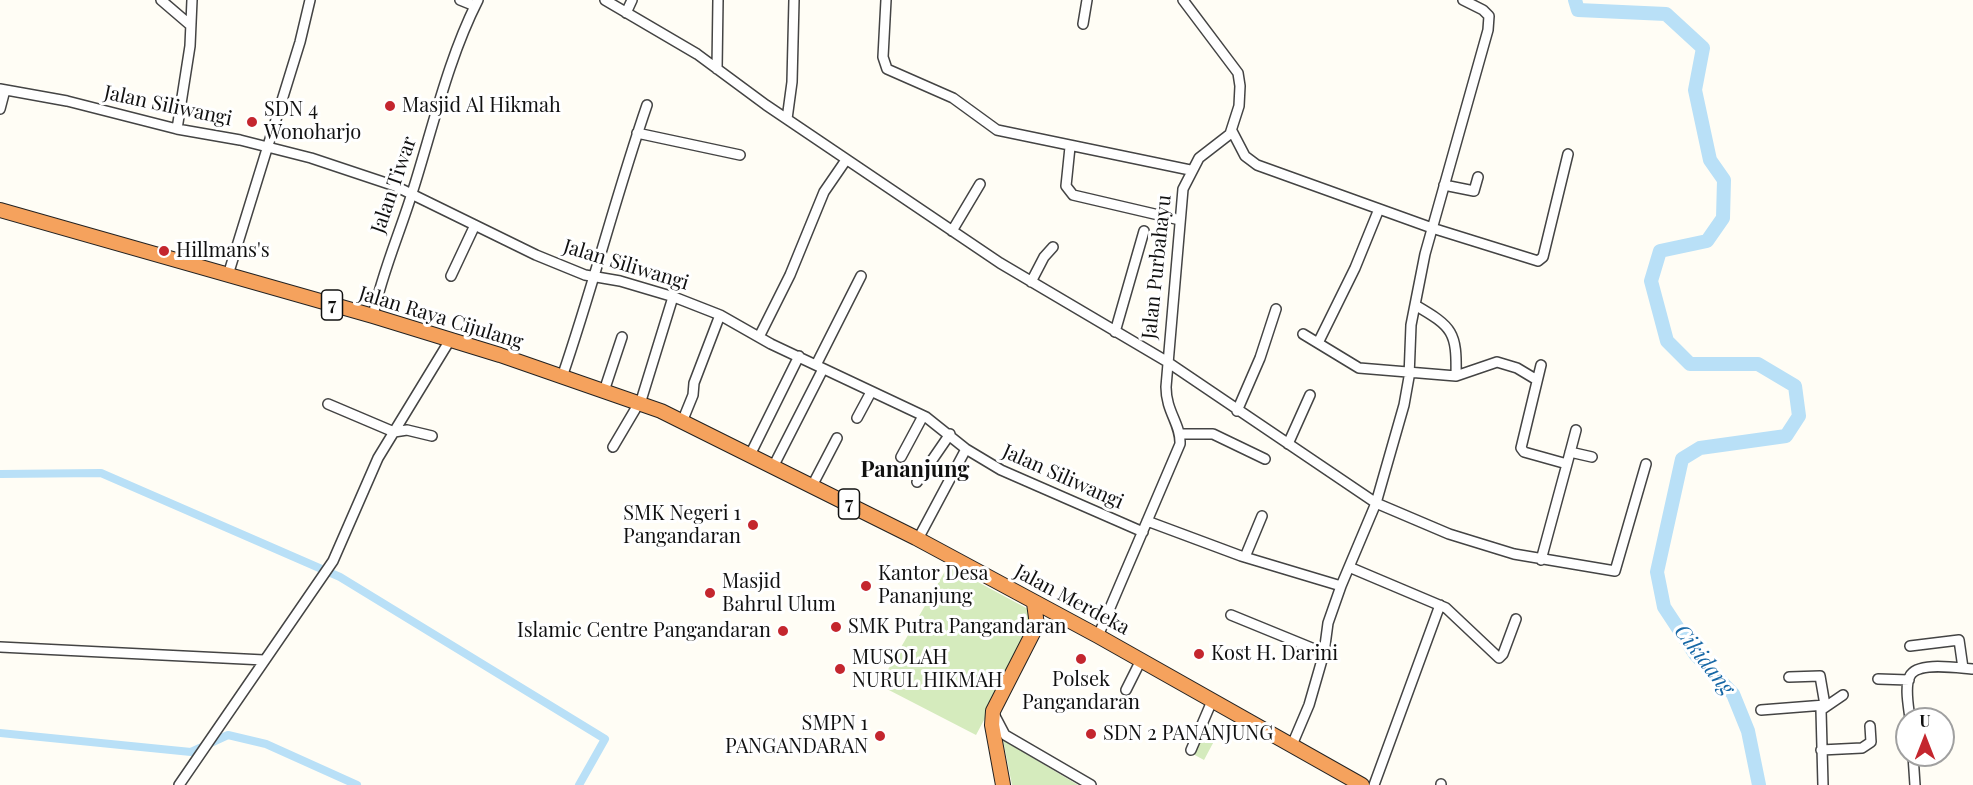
<!DOCTYPE html>
<html>
<head>
<meta charset="utf-8">
<style>
	body { margin:0 }
	#map { position:relative; width:1973px; height:785px; overflow:hidden; background:#fffdf5; font-family:"Playfair Display",serif }
	canvas { display:block }
	.north { position:absolute; left:1895px; top:707px; width:60px; height:60px; box-sizing:border-box; background:#fff; border:2px solid #a0a0a0; border-radius:50%; rotate:0deg; font-size:16px; font-weight:700; line-height:24px; text-align:center; color:#111 }
	.north::after { content:''; display:block; margin:auto; width:21px; height:27px; background:#c4262e; clip-path:polygon(50% 0,100% 100%,50% 72%,0 100%) }
</style>
</head>
<body>
<div id="map">
<canvas width="1973" height="785"></canvas>
<div class="north">U</div>
</div>
<script>
const context = document.querySelector('canvas').getContext('2d');
context.lineJoin = 'round';
function fill(path, color) { context.fillStyle = color; context.fill(path, 'evenodd'); }
function strokePath(path, color, width, dash) { context.strokeStyle = color; context.lineWidth = width; context.lineCap = dash ? 'butt' : 'round'; context.setLineDash(dash || []); context.stroke(path); }
function drawText(font, color, halo, rows, align = 'center') {
  context.font = font + ' "Playfair Display",serif'; context.lineWidth = 6; context.setLineDash([]); context.textBaseline = 'middle'; context.strokeStyle = halo; context.fillStyle = color; for (const [text, x, y, turn = 0] of rows) {
    context.save(); context.translate(x, y); context.rotate((+turn || 0) * Math.PI / 180); context.textAlign = isNaN(turn) ? turn : align; if (halo) context.strokeText(text, 0, 0); context.fillText(text, 0, 0); context.restore();
  }
}
fill(new Path2D(`
	M948 566 1030 610 1034 617 999 692 976 735 883 687 882 680Z
	M1207 723 1220 730 1204 760 1191 753Z
	M1003 740 1078 785H1012Z`), '#d5ebbd');
strokePath(new Path2D(`
	M0 474 101 473 340 577 605 739 579 785
	M0 733 191 752 228 735 266 744 357 785`), '#b9e0f7', 8);
strokePath(new Path2D(`
	M1575 0 1578 10 1666 14 1703 48 1695 90 1710 160 1724 180 1723 218 1707 241 1660 251 1651 281 1667 341 1690 364H1758L1795 386 1799 416 1786 436 1700 448 1682 459 1657 572 1664 607 1695 654 1733 694 1748 731 1759 785`), '#b9e0f7', 14);
const minor = new Path2D(`
	M161 0 189 24
	M460 0 475 6
	M605 0 697 54 766 105 1000 263 1166 361 1376 503 1449 534 1514 554 1615 571 1646 464
	M886 0 883 57 887 69 953 98 997 130 1190 170
	M626 13 632 0
	M1083 24 1087 0
	M717 69 718 0
	M0 89 67 101 177 129 240 140 311 158 395 186 536 255 585 275 620 281 674 297 720 315 771 344 926 417 966 449 1001 470 1143 532
	M0 109 5 90
	M787 119 792 82 794 0
	M177 129 190 46 192 0
	M1232 131 1245 156 1257 165 1432 228 1538 261 1543 257 1568 154
	M637 133 740 155
	M1070 147 1066 186 1073 195 1180 220
	M1444 185 1474 191 1478 177
	M952 231 980 184
	M228 275 300 42 310 0
	M451 276 475 225
	M1031 282 1044 257 1053 247
	M1415 305C1453 327 1457 332 1456 376
	M373 316C382 272 400 233 413 190 433 127 448 59 478 0
	M1115 332 1144 231
	M1303 334 1359 368 1456 376 1497 362 1517 368 1537 380
	M759 337 790 275 824 192 846 160
	M1318 343 1355 268 1379 209
	M816 365 861 276
	M1541 365 1521 448 1524 452 1567 464 1541 560
	M562 377C593 287 616 195 647 105
	M604 391 622 337
	M328 404 394 432 407 430 432 436
	M640 404 673 297
	M1237 411 1260 358 1276 309
	M857 418 871 392
	M682 422 693 395 694 383 720 315
	M1181 434H1213L1265 459
	M1288 444 1310 395
	M613 447 639 403
	M1570 452 1592 457
	M750 455 799 356
	M901 457 923 416
	M1567 464 1576 430
	M773 467 823 369
	M917 482 950 434
	M812 486 837 438
	M1147 521 1241 556 1341 586
	M918 539 966 449
	M1245 557 1262 516
	M1349 567 1446 608 1499 658 1503 654 1516 619
	M1231 615 1324 653
	M1098 636 1180 444C1181 424 1166 412 1166 387L1183 189 1199 158 1230 134 1239 106 1240 86 1238 73 1183 0
	M1910 646 1959 640 1963 668
	M0 647 264 660
	M1878 679 1909 680
	M1126 690 1141 660
	M1761 710 1825 705 1820 676 1789 677
	M995 716 1005 735 1091 785
	M1910 719C1909 708 1904 687 1910 676 1917 661 1958 668 1973 669
	M1292 745 1309 705 1324 653 1328 623 1341 586 1376 503 1404 405 1409 377 1411 325 1425 254 1488 30 1489 16 1483 10 1463 0
	M1191 750 1212 701
	M1821 750 1862 748 1871 742 1870 726
	M1913 755 1915 785
	M179 785 333 561 378 458 450 340
	M1374 785 1440 605
	M1441 785V784
	M1823 785 1821 710 1843 695`);
const highway = new Path2D(`
	M0 210 373 316 500 355 661 411 916 538 1098 636 1362 785
	M1003 785 992 725 993 711 1037 625 1034 603`);
strokePath(minor, '#444', 12);
strokePath(highway, '#222', 16);
strokePath(minor, '#fff', 9);
strokePath(highway, '#f5a25d', 14);
for (const [x, y, r, color] of [
	[390,106,6,"#c4262e"],
	[252,122,6,"#c4262e"],
	[164,251,6,"#c4262e"],
	[753,525,6,"#c4262e"],
	[866,586,6,"#c4262e"],
	[710,593,6,"#c4262e"],
	[836,627,6,"#c4262e"],
	[783,631,6,"#c4262e"],
	[1199,654,6,"#c4262e"],
	[1081,659,6,"#c4262e"],
	[840,669,6,"#c4262e"],
	[1091,734,6,"#c4262e"],
	[880,736,6,"#c4262e"]
]) { const dot = new Path2D(); dot.arc(x, y, r, 0, 2 * Math.PI); context.fillStyle = color; context.fill(dot); strokePath(dot, '#fff', 2); }
for (const [x, y, w] of [
	[332,305,21],
	[849,504,21]
]) { const box = new Path2D(); box.roundRect(x - w / 2, y - 15, w, 30, 4.5); context.fillStyle = '#fff'; context.fill(box); strokePath(box, '#111', 1.5); }
drawText('bold 18px', '#111', null, [
	["7",332,305],
	["7",849,504]
]);
drawText('20px', '#111', '#fff', [
	["Jalan Siliwangi",168,106,12],
	["Jalan Tiwar",394,185,-71],
	["Jalan Siliwangi",626,265,17],
	["Jalan Purbahayu",1157,267,-84],
	["Jalan Raya Cijulang",441,318,17],
	["Jalan Siliwangi",1063,477,24],
	["Jalan Merdeka",1072,600,28]
]);
drawText('20px', '#111', '#fff', [
	["Masjid Al Hikmah",402,106],
	["SDN 4",264,110],
	["Wonoharjo",264,133],
	["Hillmans's",176,251],
	["SMK Negeri 1",741,514,"right"],
	["Pangandaran",741,537,"right"],
	["Kantor Desa",878,574],
	["Pananjung",878,597],
	["Masjid",722,582],
	["Bahrul Ulum",722,605],
	["SMK Putra Pangandaran",848,627],
	["Islamic Centre Pangandaran",771,631,"right"],
	["Kost H. Darini",1211,654],
	["MUSOLAH",852,658],
	["NURUL HIKMAH",852,681],
	["Polsek",1081,680,"center"],
	["Pangandaran",1081,703,"center"],
	["SMPN 1",868,724,"right"],
	["PANGANDARAN",868,747,"right"],
	["SDN 2 PANANJUNG",1103,734]
], 'left');
drawText('italic 21px', '#1768a6', '#fff', [
	["Cikidang",1704,660,52]
]);
drawText('bold 22px', '#111', '#fff', [
	["Pananjung",915,470]
]);
</script>
</body>
</html>
